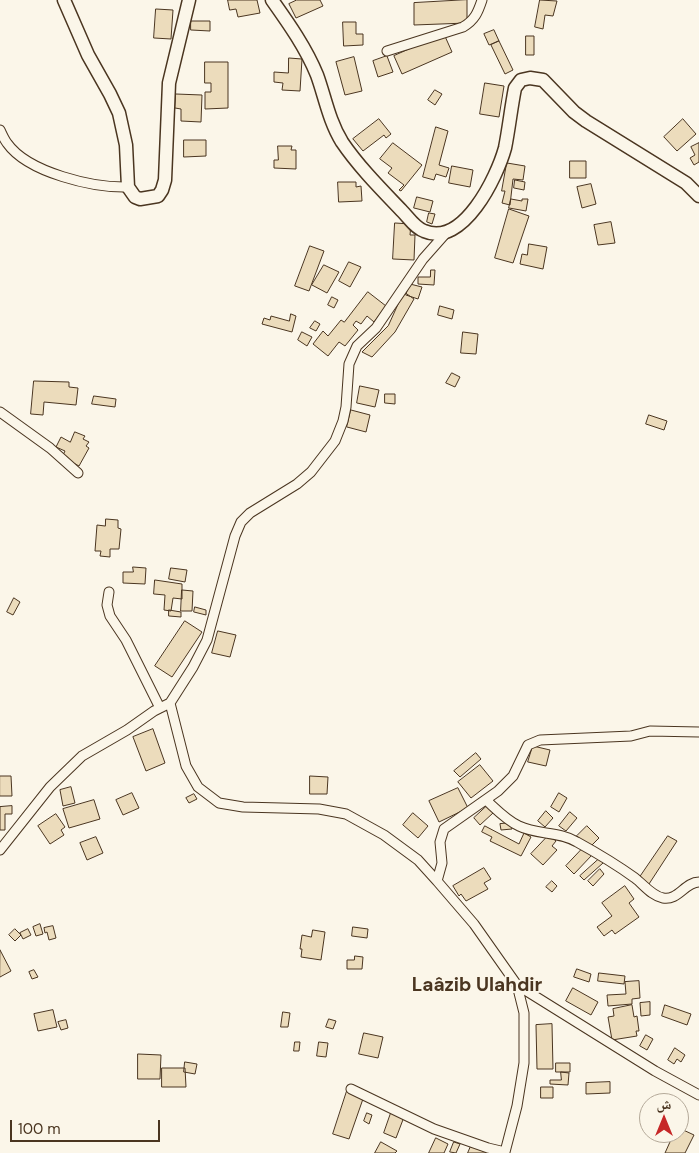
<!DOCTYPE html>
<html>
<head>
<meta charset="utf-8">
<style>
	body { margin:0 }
	#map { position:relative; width:699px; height:1153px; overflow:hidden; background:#fbf6e9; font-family:"DM Sans","Noto Naskh Arabic",sans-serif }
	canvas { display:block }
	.north { position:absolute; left:639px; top:1093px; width:50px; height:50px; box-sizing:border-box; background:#fbf6e9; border:1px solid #b4a999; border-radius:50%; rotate:0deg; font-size:14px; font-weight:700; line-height:20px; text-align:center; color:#4a3520 }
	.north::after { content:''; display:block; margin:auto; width:18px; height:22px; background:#c62828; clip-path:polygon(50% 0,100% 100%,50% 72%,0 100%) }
	.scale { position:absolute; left:10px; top:1120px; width:150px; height:22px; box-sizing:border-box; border:2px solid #4a3520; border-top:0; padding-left:6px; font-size:15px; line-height:18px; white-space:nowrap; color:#4a3520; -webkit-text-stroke:4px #fbf6e9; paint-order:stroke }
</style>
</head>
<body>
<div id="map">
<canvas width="699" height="1153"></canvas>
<div class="north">ش</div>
<div class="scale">100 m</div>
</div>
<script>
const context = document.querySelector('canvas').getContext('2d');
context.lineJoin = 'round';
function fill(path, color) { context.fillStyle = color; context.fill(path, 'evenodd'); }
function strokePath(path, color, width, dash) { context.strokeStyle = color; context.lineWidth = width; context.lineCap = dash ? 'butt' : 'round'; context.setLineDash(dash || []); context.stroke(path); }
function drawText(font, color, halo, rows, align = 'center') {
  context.font = font + ' "DM Sans",sans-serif'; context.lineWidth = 4; context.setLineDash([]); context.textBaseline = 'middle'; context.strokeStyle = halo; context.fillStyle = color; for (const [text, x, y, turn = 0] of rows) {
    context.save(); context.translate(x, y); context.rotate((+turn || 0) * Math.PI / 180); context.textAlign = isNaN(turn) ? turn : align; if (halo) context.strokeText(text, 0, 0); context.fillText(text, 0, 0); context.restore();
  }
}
const building = new Path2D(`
	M228 0H257L260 13 238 17 236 9 230 10Z
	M297 0H320L323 6 296 18 289 4Z
	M467 0V23L414 25V3Z
	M540 0 557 1 553 16 545 15 543 29 535 27Z
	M156 9 173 10 171 39 154 38Z
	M191 21H210V31L191 30Z
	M343 22H356V34H363V45L344 46Z
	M494 30 499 41 489 45 484 34Z
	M444 34 452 52 402 74 394 56Z
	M526 36H534V55H526Z
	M499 41 513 70 505 74 491 45Z
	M387 56 393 72 378 77 373 61Z
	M354 57 362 91 345 95 336 62Z
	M289 58 302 59 300 91 282 90 283 83 274 82V72L288 73Z
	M205 62H228V108L205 109V92H211V83H205Z
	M485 83 504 86 499 117 480 114Z
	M435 90 442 94 435 105 428 100Z
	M176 94 202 95 201 122 181 121V109L175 108Z
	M379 119 391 134 386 138 384 135 363 151 353 139Z
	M683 119 696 134 677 151 664 137Z
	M436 127 448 131 439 165 449 168 446 177 436 174 434 180 423 177Z
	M184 140H206V156L184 157Z
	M393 143 422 165 401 191 399 190 404 185 388 173 392 168 380 159Z
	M699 143V162L694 165 690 158 695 155 691 147Z
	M278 146H292L291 150H296V169L274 168V160H278Z
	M570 161H586V178H570Z
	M507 163 525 166 523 180 513 179 510 205 502 203 505 191H502Z
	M452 166 473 170 470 187 449 183Z
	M515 180 525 182 524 190 514 188Z
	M338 182H356V187L361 186 362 201 339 202Z
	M591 184 596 204 582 208 577 187Z
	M417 197 433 201 430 212 414 208Z
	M511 199 522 201V199H528L526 211 509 208Z
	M509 209 529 216 513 263 495 258Z
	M429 213 435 214 432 224 427 222Z
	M611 222 615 243 598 245 594 225Z
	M395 223 411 224 410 235H415L414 260 393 259Z
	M529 244 547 247 543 269 520 264 522 254 527 255Z
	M310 246 324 251 309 291 295 286Z
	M349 262 361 267 350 287 339 281Z
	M324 265 339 272 327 293 312 285Z
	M431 270H435L434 285 418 284V277H430Z
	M410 284 422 287 418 299 406 295Z
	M368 292 386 306 374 322 367 316 361 324 356 321 353 325 358 330 345 346 339 342 328 356 313 344 323 331 328 336 341 320 344 322Z
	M404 292 414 299 395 332 372 357 362 352 388 326Z
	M332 297 338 300 334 308 328 305Z
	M440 306 454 310 452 319 438 315Z
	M291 314 296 316 292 332 262 324 264 318 270 320 271 316 289 321Z
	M315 321 320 324 316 331 310 328Z
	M302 332 312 337 307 346 298 340Z
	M463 332 478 334 476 354 461 353Z
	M452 373 460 377 455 387 446 383Z
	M34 381 69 382V387L78 388 76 405 44 402 43 415 31 414Z
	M360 386 379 390 375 407 357 403Z
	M385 394H395V404L385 403Z
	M94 396 116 399 115 407 92 404Z
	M351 410 370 415 366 432 347 427Z
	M649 415 667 421 664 430 646 424Z
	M75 432 85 436 83 439 89 442 86 446 89 448 79 466 62 457 65 451 56 447 61 437 70 442Z
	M106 519 118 520V528L121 529 119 549H110V557L100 556 101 551H95L97 525 105 526Z
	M133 567 146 568 145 584 123 583V572H133Z
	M171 568 187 570 185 582 169 579Z
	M155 580 182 584V599L173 598 171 611 164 610 165 595 154 594Z
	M182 590 193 591 192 611H181Z
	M14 598 20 602 13 615 7 612Z
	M195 607 206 610V615L194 612Z
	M169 610 181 612V617L169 616Z
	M185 621 202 632 172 677 155 666Z
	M218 631 236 635 230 657 212 653Z
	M153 729 165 763 146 771 133 737Z
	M533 746 550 750 546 766 528 762Z
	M476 753 481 759 460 777 454 771Z
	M480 765 493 781 471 798 458 782Z
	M0 776H11L12 796H0Z
	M310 776 328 777 327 794H310Z
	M71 787 75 803 63 806 60 790Z
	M458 788 468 808 439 822 429 801Z
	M132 793 139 808 123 815 116 800Z
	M559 793 567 798 559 812 551 807Z
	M194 794 197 799 189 803 186 798Z
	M94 800 100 819 69 828 63 809Z
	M12 806V814H5V830H0V807Z
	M487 806 493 813 480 825 474 818Z
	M546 811 553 818 545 827 538 821Z
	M570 812 577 818 566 831 559 826Z
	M413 813 428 826 418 838 403 825Z
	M56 814 65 827 61 830 64 835 50 844 38 826Z
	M511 823 512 829 501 830 500 824Z
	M485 826 519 844 524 833 531 837 521 856 490 841 492 837 482 832Z
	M587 826 599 838 589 848 577 836Z
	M549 835 556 841 552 846 557 850 543 865 531 854Z
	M668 836 677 841 649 884 640 877Z
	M96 837 103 853 87 860 80 843Z
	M584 847 592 855 574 874 566 866Z
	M599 859 603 863 584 880 580 876Z
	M484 868 491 879 484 883 488 889 466 901 461 894 459 896 453 886Z
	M600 869 604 874 593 886 588 881Z
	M552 881 557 886 552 892 546 887Z
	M625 886 634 899 629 903 639 917 615 934 612 930 604 936 597 927 612 916 602 903Z
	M40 924 43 934 36 936 33 927Z
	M53 926 56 938 49 940 47 932 45 933 44 928Z
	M353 927 368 929 367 938 352 936Z
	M15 929 21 935 15 941 9 935Z
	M28 929 31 935 23 939 20 933Z
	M313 930 325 932 321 960 301 957 302 949H300L302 935 311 937Z
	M0 950 11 971 0 977Z
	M355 956 363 957 362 969H347V960H354Z
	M577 969 591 974 589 982 574 977Z
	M34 970 38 977 32 979 29 972Z
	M599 973 625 976 624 984 598 981Z
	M639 981 640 998 632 999V1004L608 1006 607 995 626 994 625 982Z
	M573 988 598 1002 591 1015 566 1001Z
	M650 1002V1015L641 1016 640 1003Z
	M632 1005 634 1017 637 1016 639 1031H636L637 1036 612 1040 608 1017 614 1016 613 1009Z
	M665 1005 691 1014 687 1025 662 1016Z
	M53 1010 57 1027 38 1031 34 1014Z
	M283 1012 290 1013 288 1027H281Z
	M329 1019 336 1021 333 1029 326 1027Z
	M66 1020 68 1028 61 1030 58 1022Z
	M552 1024 553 1069H537L536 1025Z
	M364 1033 383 1037 378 1058 359 1054Z
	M646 1035 653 1039 647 1050 640 1046Z
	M295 1042H300L299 1051H294Z
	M319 1042 328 1043 326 1057 317 1056Z
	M675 1048 685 1055 681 1062 677 1059 674 1064 668 1060Z
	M138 1054 161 1055 160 1079H138Z
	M185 1062 197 1064 195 1074 184 1072Z
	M556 1063H570V1072H556Z
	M162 1068H185L186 1087H162Z
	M561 1072 569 1073 568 1085 550 1084V1080H561Z
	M610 1082V1093L586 1094V1083Z
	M541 1087H553V1098H541Z
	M347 1091 364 1096 349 1139 333 1134Z
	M367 1113 372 1115 369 1124 364 1121Z
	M391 1113 404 1117 396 1138 384 1133Z
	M679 1128 694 1135 685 1153H665L674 1133H679Z
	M436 1138 448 1144 444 1153H429Z
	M381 1142 397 1151 395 1153H375Z
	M454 1142 460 1144 456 1153 450 1152Z
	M471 1146 490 1153H468Z`);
fill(building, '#ecdcbc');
strokePath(building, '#4a3520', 1);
const minor = new Path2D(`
	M387 51 463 27C475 20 478 12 482 0
	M0 130C2 134 4 139 7 143 28 173 94 188 128 187
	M446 233 423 259 376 328 357 346 349 364 346 407 343 421 335 441 311 472 297 484 250 513 241 522 235 536 207 640 193 667 170 703 186 766 198 787 219 803 243 807 319 809 346 814 384 835 418 860 437 881 474 924 517 985 655 1071 699 1095
	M0 412 50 448 78 473
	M109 592 107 605 110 616 126 640 160 708
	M486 800C496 809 506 820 519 826 537 835 559 831 577 842 597 853 617 865 635 878 644 885 652 896 663 898 678 901 685 882 699 882
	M0 850 50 787 82 756 127 730 154 711 170 703
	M437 881 442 863 440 842 444 829 498 791 513 776 528 745 540 740 631 736 650 731 699 732
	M351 1089 434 1129 488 1148 505 1152 517 1106 524 1063V1013L517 985`);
const secondary = new Path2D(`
	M64 0 88 55 110 94 119 113 126 145 128 187 135 197 140 199 158 196 162 190 165 180 169 83 189 0
	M272 0C289 24 306 48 317 75 325 97 329 121 342 142 359 167 381 189 402 211 408 217 415 228 424 231 463 248 497 177 505 148 509 128 511 108 515 88L521 80 530 78 543 80 574 112 586 121 686 183 699 196`);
strokePath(minor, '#4a3520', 11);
strokePath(secondary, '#4a3520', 15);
strokePath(minor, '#fbf6e9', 9);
strokePath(secondary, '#fbf6e9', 12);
drawText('bold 19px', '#4a3520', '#fbf6e9', [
	["Laâzib Ulahdir",477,986]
]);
</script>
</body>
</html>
